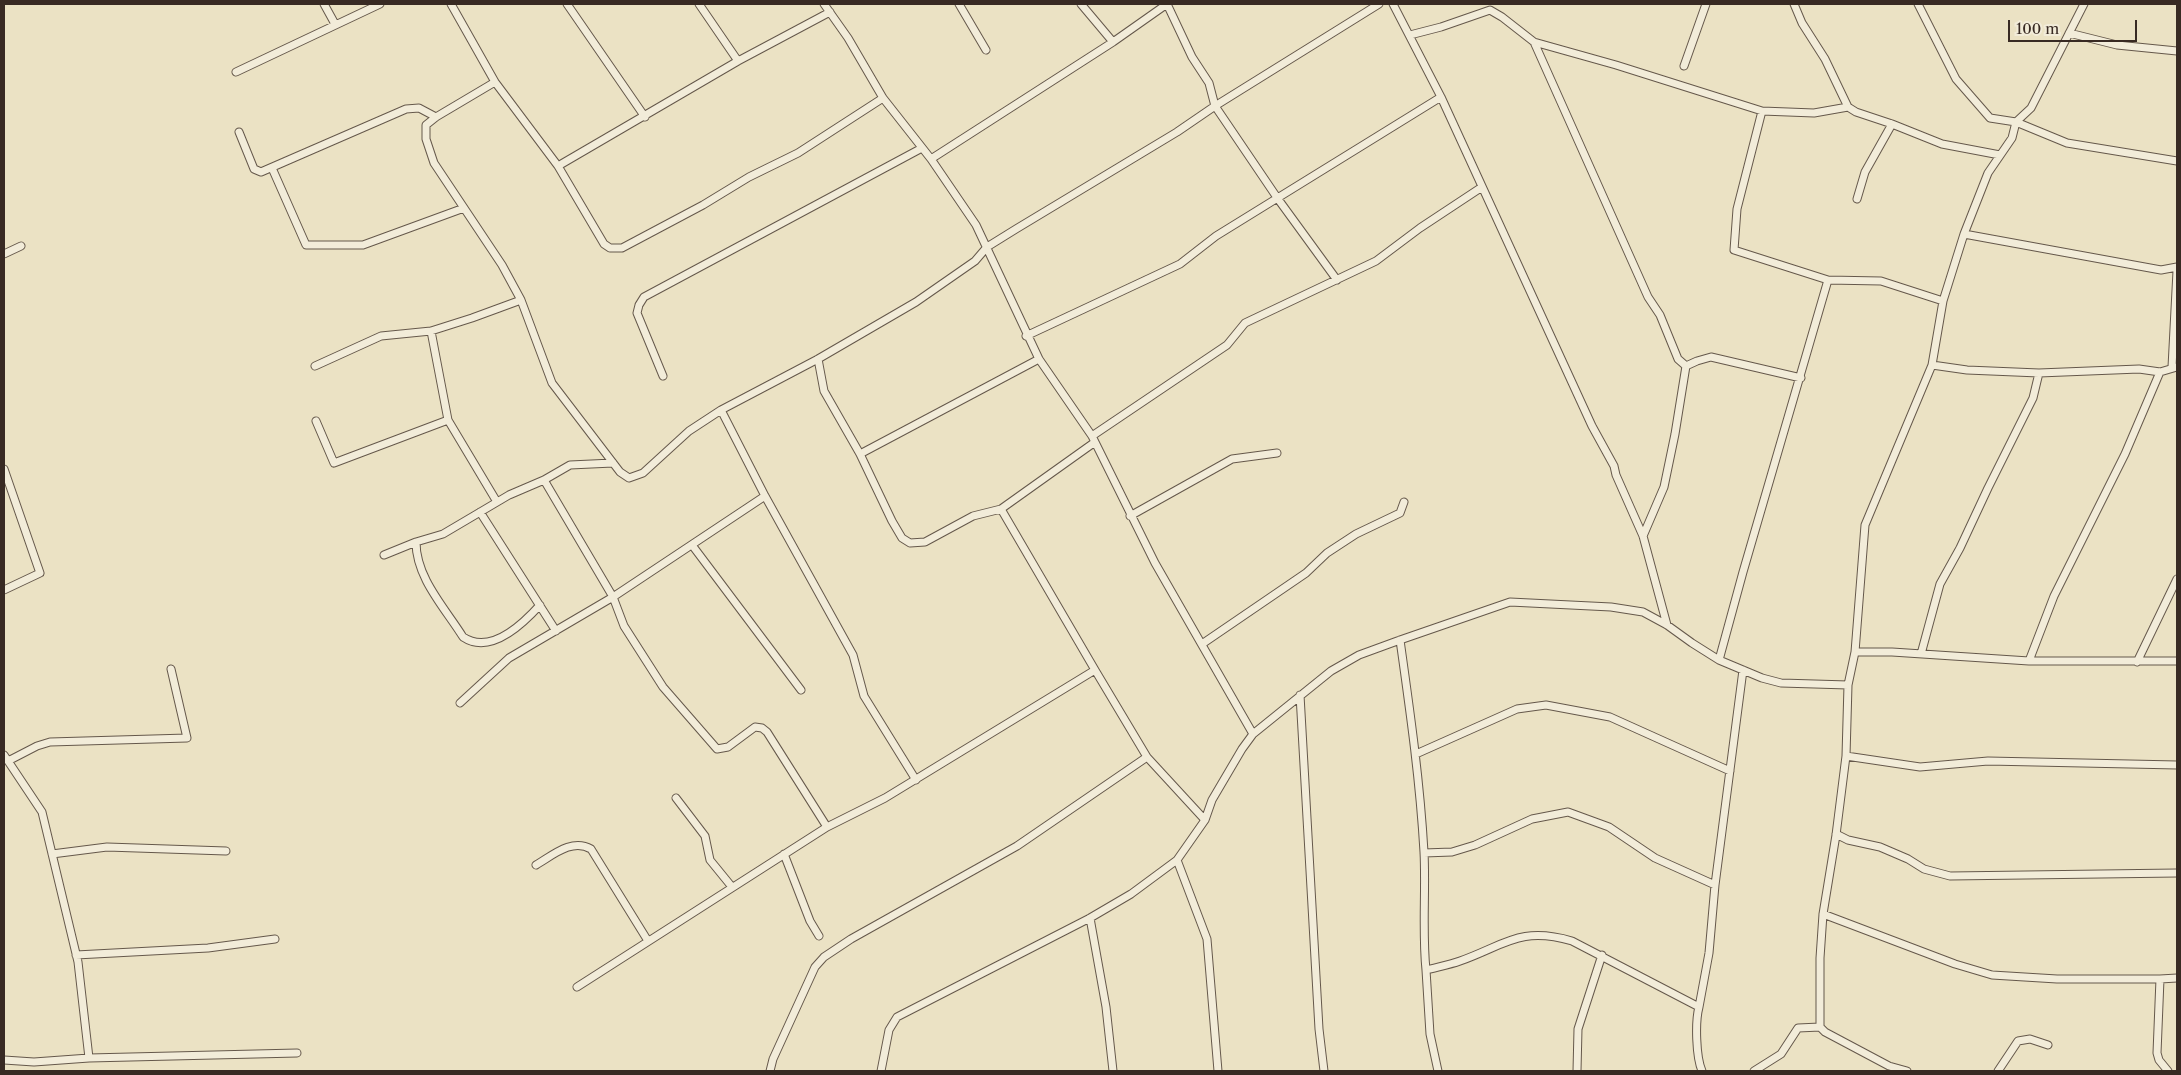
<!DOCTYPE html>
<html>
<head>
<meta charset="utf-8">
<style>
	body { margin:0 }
	#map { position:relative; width:2181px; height:1075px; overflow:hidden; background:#ebe2c4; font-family:"Libre Caslon Text",serif }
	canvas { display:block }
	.frame { position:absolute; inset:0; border:5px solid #382a23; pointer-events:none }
	.scale { position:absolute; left:2008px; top:20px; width:129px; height:22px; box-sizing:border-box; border:2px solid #382a23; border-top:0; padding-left:6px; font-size:15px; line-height:18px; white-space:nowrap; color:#382a23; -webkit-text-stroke:4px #f2ecd9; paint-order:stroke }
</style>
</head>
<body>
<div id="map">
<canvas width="2181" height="1075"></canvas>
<div class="frame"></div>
<div class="scale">100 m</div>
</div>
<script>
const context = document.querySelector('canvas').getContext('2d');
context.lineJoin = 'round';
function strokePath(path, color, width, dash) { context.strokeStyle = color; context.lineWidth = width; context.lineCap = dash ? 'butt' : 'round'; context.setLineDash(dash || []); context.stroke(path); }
const street = new Path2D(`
	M324 4 335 24
	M451 4 495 82 558 166 738 61 830 12
	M567 4 645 117
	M699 4 738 61
	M824 4 848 38 883 98 931 159 976 225 1039 359 1092 436 1155 563 1253 734
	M959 4 986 50
	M1081 4 1113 42
	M1167 4 1192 57 1209 83 1215 106 1278 199 1337 280
	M1393 4 1441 97 1592 426 1614 466 1616 475 1643 536 1667 625
	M1794 4 1802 23 1825 59 1848 107 1856 112 1892 124 1942 144 2000 155
	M1918 4 1956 79 1990 118 2016 122 2067 143 2177 161
	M2069 33 2117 45 2177 51
	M1410 35 1441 27 1490 10 1502 17 1534 42 1648 297 1660 315 1678 359 1686 366 1675 434 1664 487 1643 536
	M1534 42 1616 65 1762 111
	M1684 66 1706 4
	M236 72 380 4
	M495 82 436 117 426 125V139L434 163 502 265 521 300 552 383 620 472 629 478 643 473 689 431 721 410 818 359 916 302 975 261 987 247 1016 229 1177 132 1215 106 1379 4
	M1848 107 1814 113 1762 111 1737 209 1734 250 1828 280 1881 281 1943 301
	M239 132 254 169 261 172 406 109 419 108 436 117
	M931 159 1113 42 1167 4
	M558 166 604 244 610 248H622L703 205 749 177 798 153 883 98
	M272 168 306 245H363L464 208
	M1857 199 1865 172 1892 124
	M1964 234 2161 270 2177 267
	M4 254 21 246
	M431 331 448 420 497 502
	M1026 336 1180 264 1216 236 1441 97
	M818 359 824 391 860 454 892 521 902 538 910 543 925 542 973 516 1001 509 1095 670
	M1932 365 1967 370 2039 373 2139 369 2160 372 2177 367
	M315 366 381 336 431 331 472 318 521 300
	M1686 366 1697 361 1711 357 1801 378
	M2172 367 2177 271
	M663 376 637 313 639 305 644 297 922 148
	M721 410 765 496 853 655 864 696 916 780
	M316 421 334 463 448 420
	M1092 436 1227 345 1245 323 1376 261 1420 228 1482 187
	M860 454 1039 359
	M4 469 40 573 4 590
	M544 480 613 597 624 626 663 687 717 749 728 747 755 727 762 728 767 732 827 827
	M1001 509 1095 442
	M480 512 556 631
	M1130 516 1232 459 1277 453
	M416 542C416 578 445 608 463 637 490 655 522 625 540 605
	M692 545 801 690
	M384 555 416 542 443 534 509 495 544 480 570 465 613 463
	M1400 640C1410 711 1420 781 1424 852 1426 891 1422 931 1426 970 1437 967 1449 965 1460 961 1505 945 1520 926 1572 941L1699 1007C1695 1022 1696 1057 1702 1071
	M1202 644 1306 573 1327 553 1356 534 1400 513 1404 502
	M1855 652H1892L2029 661H2177
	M1921 654 1940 584 1960 548 1988 488 2033 398 2039 373
	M1719 660 1743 572 1828 280
	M2029 661 2054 596 2125 454 2160 372
	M2137 662 2177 579
	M1300 695 1319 1029 1324 1071
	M460 703 509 658 613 597 765 496
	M1416 754 1517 709 1546 705 1610 717 1730 771
	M4 755 42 812 78 962 89 1058
	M1846 756 1920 767 1988 761 2177 765
	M8 761 37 746 50 742 187 738 171 669
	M676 798 705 836 710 860 732 887
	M1836 834 1848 840 1880 847 1908 859 1924 869 1950 876 2177 873
	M1424 853 1452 852 1475 845 1532 819 1568 812 1609 827 1655 858 1715 885
	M52 854 107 847 226 851
	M784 854 810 921 819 936
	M1177 860 1207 939 1218 1071
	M536 865C553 855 572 838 591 849L648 941
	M1823 914 1955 964 1992 975 2057 979H2160
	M1090 918 1106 1007 1113 1071
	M76 955 208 948 275 939
	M1426 970 1430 1034 1438 1071
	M577 987 827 827 885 798 1095 670 1147 757 1205 820
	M1699 1007 1709 953 1715 885 1743 670
	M1820 1027 1825 1032 1889 1066 1907 1071
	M4 1060 34 1062 89 1058 297 1053
	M770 1071 773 1059 815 967 824 957 851 939 1017 846 1147 757
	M881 1071 889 1030 897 1017 1090 918 1131 894 1177 860 1205 820 1212 800 1242 749 1253 734 1331 671 1359 655 1400 640 1510 602 1611 607 1643 612 1667 625 1692 643 1719 660 1762 678 1781 683 1848 685
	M1577 1071 1578 1029 1602 955
	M1754 1071 1781 1054 1798 1028 1820 1027V958L1823 914 1836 835 1846 756 1848 685 1855 652 1865 525 1932 365 1943 301 1964 234 1988 173 2012 138 2016 122 2031 108 2084 4
	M1998 1071 2018 1041 2030 1039 2048 1045
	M2168 1071 2159 1060 2157 1053 2160 979 2177 978`);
strokePath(street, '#65584b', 9);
strokePath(street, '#f2ecd9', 7);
</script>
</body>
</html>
